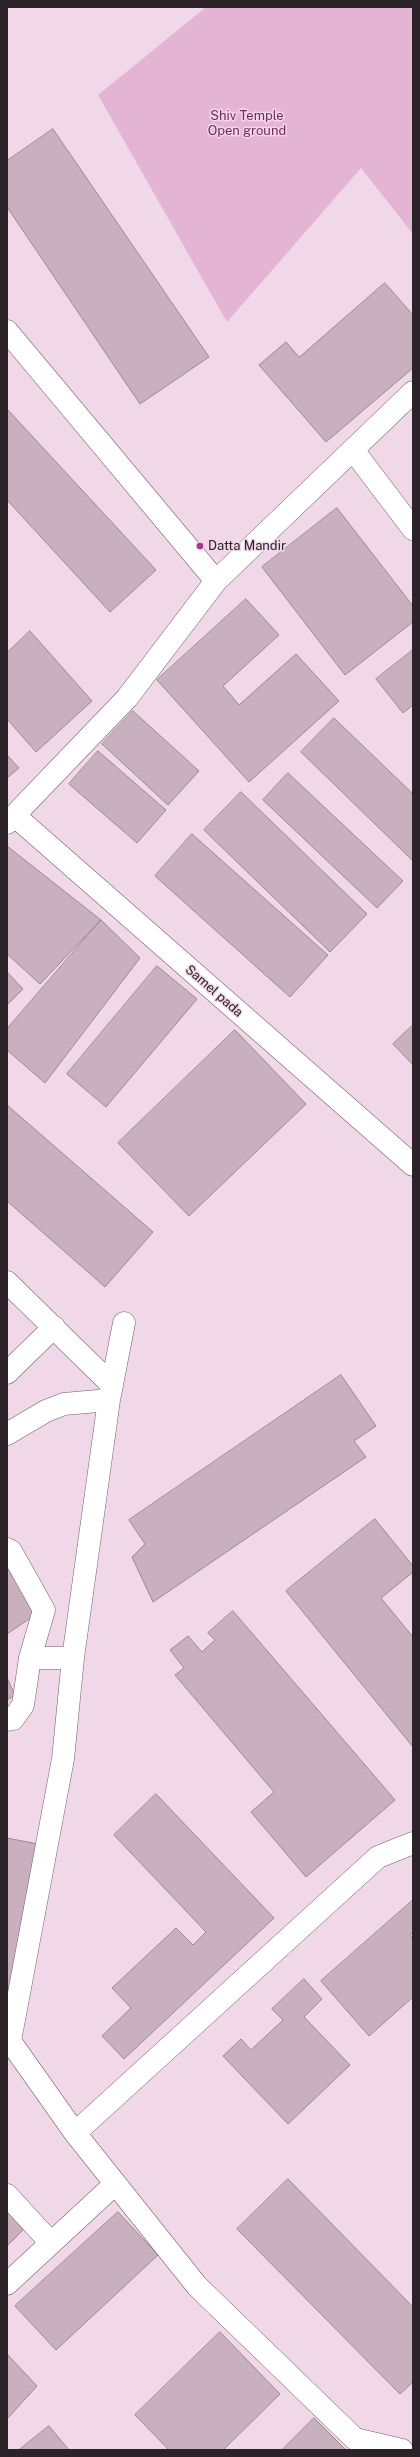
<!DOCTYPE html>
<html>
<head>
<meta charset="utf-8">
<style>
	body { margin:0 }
	#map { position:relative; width:420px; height:2457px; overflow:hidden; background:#f1d8e8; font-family:"Public Sans",sans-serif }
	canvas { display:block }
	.frame { position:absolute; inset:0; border:8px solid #2c2329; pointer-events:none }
</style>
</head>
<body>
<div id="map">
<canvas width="420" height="2457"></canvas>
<div class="frame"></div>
</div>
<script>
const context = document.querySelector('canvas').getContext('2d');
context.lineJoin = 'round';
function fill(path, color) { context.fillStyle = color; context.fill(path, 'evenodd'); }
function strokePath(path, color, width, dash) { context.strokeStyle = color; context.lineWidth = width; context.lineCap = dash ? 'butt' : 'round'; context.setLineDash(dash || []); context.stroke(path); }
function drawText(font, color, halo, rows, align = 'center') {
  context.font = font + ' "Public Sans",sans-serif'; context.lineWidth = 3; context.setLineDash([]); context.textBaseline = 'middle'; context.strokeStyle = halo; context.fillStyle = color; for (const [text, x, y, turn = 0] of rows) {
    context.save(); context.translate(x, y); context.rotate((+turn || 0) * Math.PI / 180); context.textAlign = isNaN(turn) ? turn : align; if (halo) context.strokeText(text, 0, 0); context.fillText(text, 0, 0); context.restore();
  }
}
fill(new Path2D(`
	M206 7H413V234L361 168 227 322 98 95Z`), '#e4b4d4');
const building = new Path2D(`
	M53 129 209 357 140 404 7 207V161Z
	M385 283 413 315V368L326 442 259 365 286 342 299 357Z
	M7 409 156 570 110 612 7 500Z
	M337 508 413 606V622L345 675 262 567Z
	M246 599 279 635 223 686 239 705 296 654 339 701 249 782 157 680Z
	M30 631 92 701 36 752 7 719V653Z
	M413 650V705L403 713 376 679Z
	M133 711 199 771 168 805 102 744Z
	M334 718 413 794V861L301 752Z
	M98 751 166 810 137 843 69 784Z
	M7 755 19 768 7 778Z
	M288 773 403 881 377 908 263 800Z
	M241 792 367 914 330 952 204 830Z
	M192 834 328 955 290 997 155 876Z
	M7 846 101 920 40 984 7 954Z
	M101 920 140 958 45 1083 7 1050V1029Z
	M157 966 197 999 106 1107 67 1074Z
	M7 972 23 989 7 1005Z
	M413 1025V1065L393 1044Z
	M235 1030 306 1104 189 1216 118 1143Z
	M7 1105 153 1232 105 1287 7 1201Z
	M341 1375 376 1426 354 1441 366 1457 153 1602 132 1557 145 1544 129 1520Z
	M375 1519 413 1566V1572L381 1598 413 1637V1747L286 1591Z
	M7 1559 38 1613 7 1634Z
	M233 1611 395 1800 306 1877 251 1812 274 1792 175 1675 184 1668 170 1650 188 1636 202 1652 215 1640 208 1633Z
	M7 1678 15 1695 7 1700Z
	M156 1794 274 1918 124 2059 102 2036 131 2008 112 1988 176 1928 193 1945 206 1932 114 1835Z
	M7 1838 38 1844 7 2017Z
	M413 1900V1932L410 1935 413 1939V1997L369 2036 321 1981Z
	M304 1979 322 1999 304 2017 350 2065 288 2124 223 2056 241 2039 251 2050 283 2020 272 2009Z
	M288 2179 413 2307V2382L400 2394 237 2229Z
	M7 2207 27 2226 7 2246Z
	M118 2212 158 2255 56 2350 15 2306Z
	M220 2332 280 2394 223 2450H169L135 2415Z
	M7 2354 37 2386 7 2419Z
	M314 2418 346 2450H282Z
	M49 2426 69 2450H19Z`);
fill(building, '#c8b0bf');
strokePath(building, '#9d8695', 1);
const street = new Path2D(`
	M7 331 216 581 413 392
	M353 450 413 529
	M15 816 413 1165
	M7 823 127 698 216 581
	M7 1282 112 1385
	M124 1323 109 1400 73 1658 63 1759 10 2041 75 2133 378 1857 413 1843
	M7 1373 54 1327
	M7 1434 46 1411 64 1404 109 1400
	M7 1549 11 1551 44 1610 30 1658 23 1705 13 1719 7 1720
	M30 1658H73
	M75 2133 197 2286 355 2439 402 2450
	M7 2195 51 2243
	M7 2284 115 2184`);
strokePath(street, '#735e6c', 23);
strokePath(street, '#fff', 22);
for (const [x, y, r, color] of [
	[200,546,4,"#ab358e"]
]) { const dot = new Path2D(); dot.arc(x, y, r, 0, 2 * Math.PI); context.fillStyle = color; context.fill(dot); strokePath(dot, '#f1d8e8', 1.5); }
drawText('13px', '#782663', '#f1d8e8', [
	["Shiv Temple",247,116],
	["Open ground",247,131]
]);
drawText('13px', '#2c2329', '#f1d8e8', [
	["Datta Mandir",208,546]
], 'left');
drawText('13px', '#2c2329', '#f1d8e8', [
	["Samel pada",214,991,41]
]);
</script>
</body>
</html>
